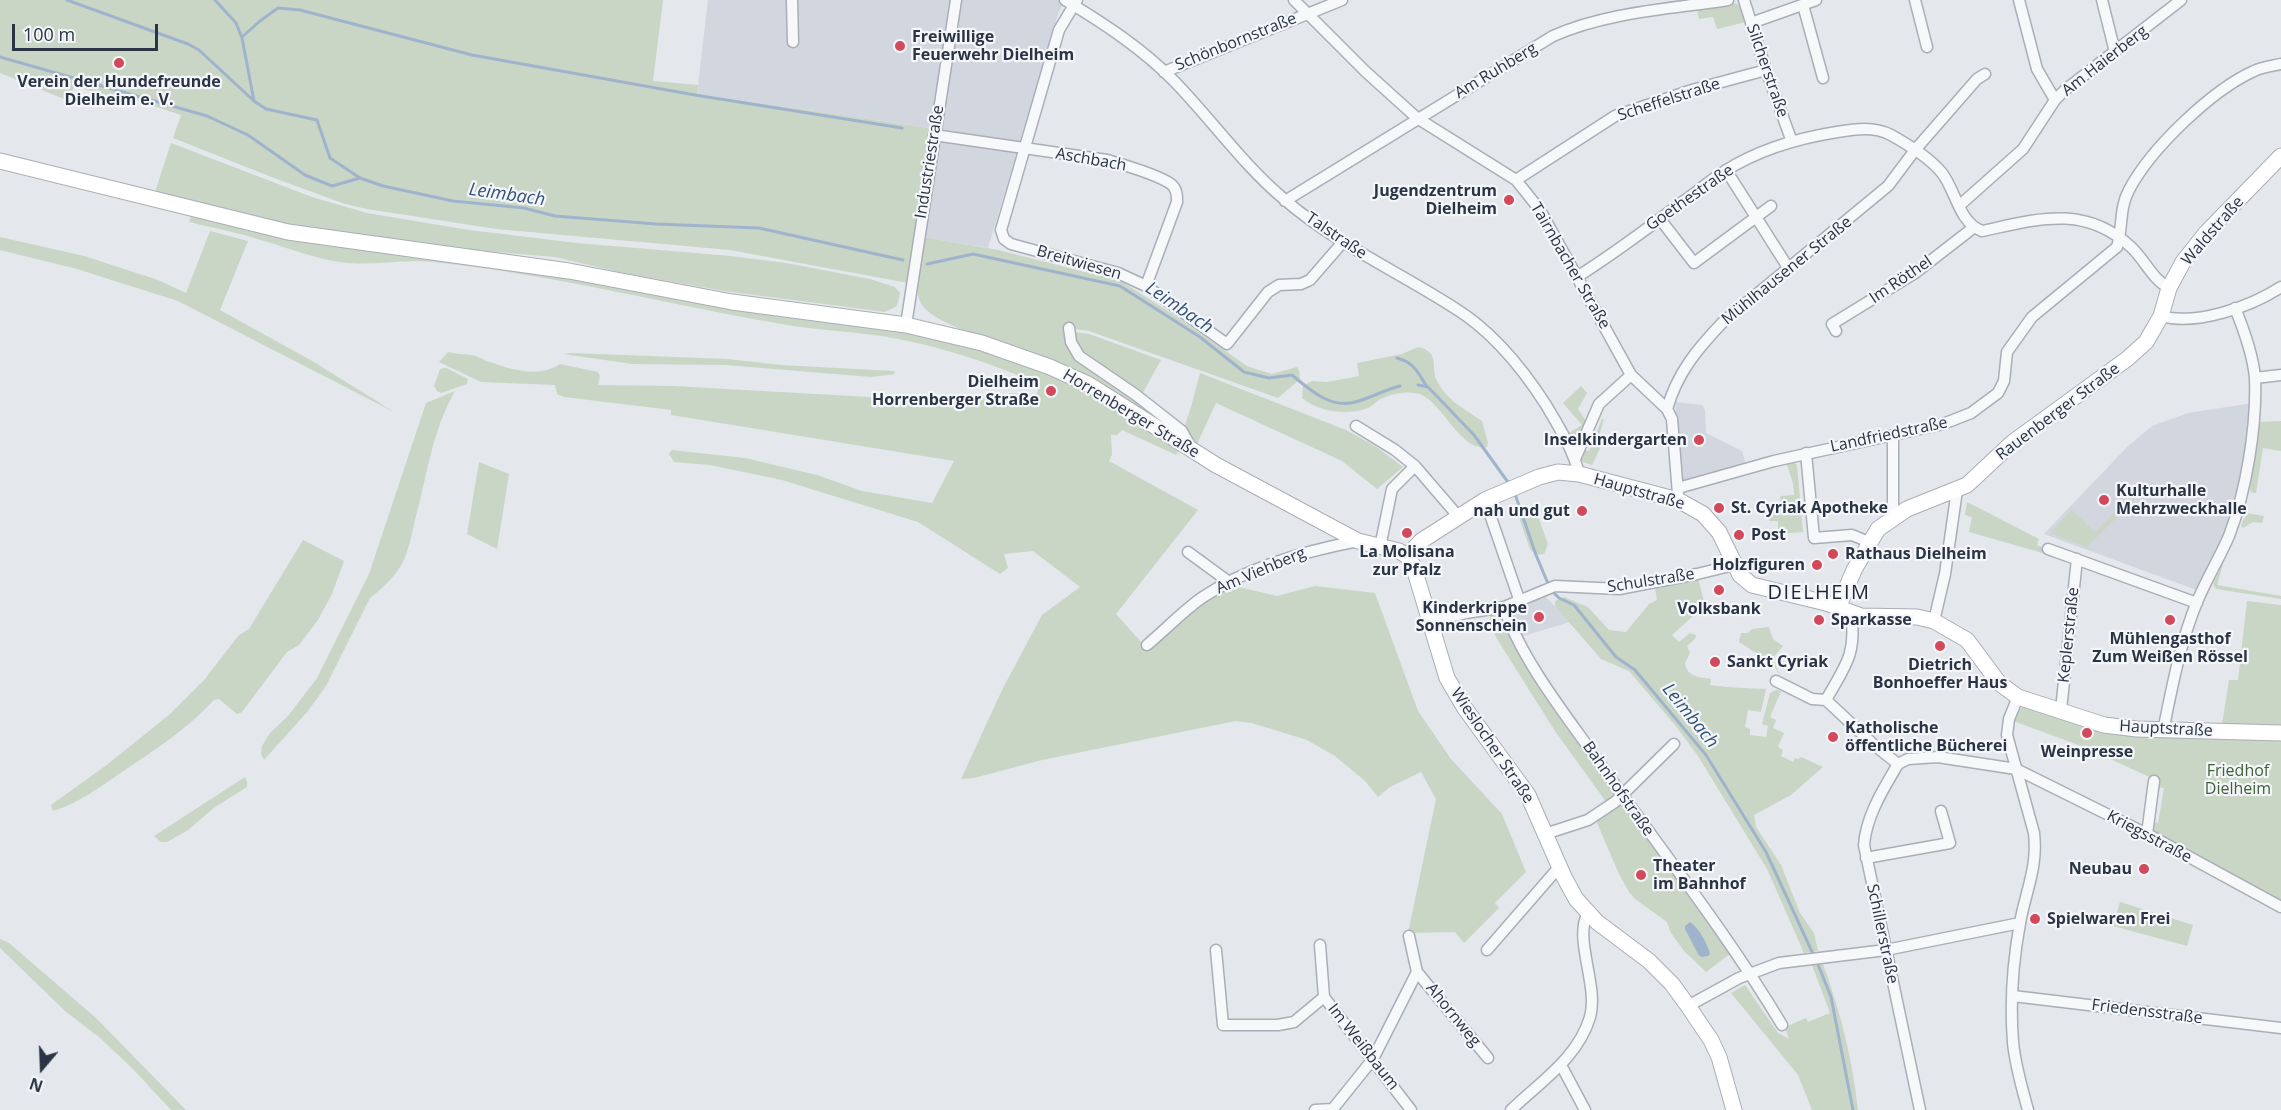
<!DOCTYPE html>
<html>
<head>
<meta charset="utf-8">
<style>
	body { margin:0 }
	#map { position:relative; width:2281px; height:1110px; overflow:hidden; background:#e4e7ec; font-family:"Open Sans",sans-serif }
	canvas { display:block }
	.north { position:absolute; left:12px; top:1038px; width:60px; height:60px; -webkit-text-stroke:4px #f4f6f9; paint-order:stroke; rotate:199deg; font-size:16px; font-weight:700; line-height:24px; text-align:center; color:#2b3445 }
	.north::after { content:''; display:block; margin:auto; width:21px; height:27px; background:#2b3445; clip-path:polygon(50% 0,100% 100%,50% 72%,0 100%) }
	.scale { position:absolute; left:12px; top:24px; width:146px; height:27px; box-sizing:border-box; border:3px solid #2b3445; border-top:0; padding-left:8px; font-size:18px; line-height:21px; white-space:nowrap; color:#2b3445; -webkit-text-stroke:4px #f4f6f9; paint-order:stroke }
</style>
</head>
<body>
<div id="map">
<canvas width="2281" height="1110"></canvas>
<div class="north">N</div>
<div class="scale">100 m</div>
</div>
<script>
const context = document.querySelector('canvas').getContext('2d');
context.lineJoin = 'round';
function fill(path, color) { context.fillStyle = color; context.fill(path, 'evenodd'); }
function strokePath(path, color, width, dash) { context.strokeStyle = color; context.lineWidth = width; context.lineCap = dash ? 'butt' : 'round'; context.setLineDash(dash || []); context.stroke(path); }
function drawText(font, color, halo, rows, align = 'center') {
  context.font = font + ' "Open Sans",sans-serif'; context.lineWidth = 4.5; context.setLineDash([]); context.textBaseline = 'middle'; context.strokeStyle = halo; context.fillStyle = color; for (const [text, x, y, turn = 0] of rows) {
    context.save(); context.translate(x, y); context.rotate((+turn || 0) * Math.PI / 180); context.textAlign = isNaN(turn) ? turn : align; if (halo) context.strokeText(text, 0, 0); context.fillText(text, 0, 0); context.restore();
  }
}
fill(new Path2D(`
	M708 0H1066L1059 11 988 248 917 236 931 128 697 94Z
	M1675 402 1702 405 1705 410 1706 433 1742 451 1746 464 1683 481Z
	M2253 403 2240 505 2202 592 2044 534 2127 447 2152 426 2188 413Z
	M1544 595 1570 622 1523 636 1514 625 1512 613 1515 607Z`), '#d2d6de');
fill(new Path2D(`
	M0 0H663L653 81 698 85 697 94 930 128 917 236 998 250 1113 279 1124 283 1174 315 1247 366 1272 374 1297 367 1299 370 1300 379 1278 398 1089 331 1069 328 1066 331 1089 334 1161 360 1141 396 1179 432 943 321C920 308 916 302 918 276L908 283 730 250 496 229 367 209 345 204 274 178 173 138 181 115 132 99 130 103 74 86 69 101 0 73Z
	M1735 3 1742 7 1746 22 1717 29 1713 17 1699 19 1697 9Z
	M171 143 312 197 367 213 469 230 577 243 731 256 786 263 870 279 895 287 900 293 897 306 885 312 724 291 623 273 555 257 350 240 154 195Z
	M191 216 289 239 490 266 897 331C959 344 1025 358 1082 387 1116 405 1148 428 1180 449L1176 455 1122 430 1117 435H1111L1112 455 1109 461 1198 510 1116 614 1143 644 1205 601 1234 586 1277 596 1315 586 1375 593 1418 711 1451 759 1502 814 1526 872 1495 903 1499 908 1464 943 1455 932 1408 933 1436 799 1421 772 1390 787 1378 797 1365 781 1335 756 1307 740 1252 723 1236 721 1042 760 974 778 961 779 1003 688 1042 615 1080 587 1033 551 1004 554 1008 568 1000 574 918 522 782 480 710 465 674 462 669 454 672 450 745 458 817 475 862 491 932 503 954 461 671 415V410L564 397 557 394 555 385 481 382 439 362 448 352C457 354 464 354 472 355 479 356 484 361 490 362 513 370 538 378 560 364L598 372 600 376 598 385 674 386 940 401H970L1013 393 1036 396 1040 384C994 365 947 348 898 339 858 331 817 331 776 323 662 303 549 274 433 262 404 259 376 265 347 263 318 260 292 249 264 241 240 233 214 228 189 222Z
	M210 231 248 241 220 310 314 362 394 412 178 301 77 269 0 250V237L84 256 158 280 186 293Z
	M1418 347C1441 352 1430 367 1437 381 1447 401 1465 409 1482 421L1488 443 1487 447C1459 453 1441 396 1415 393 1403 391 1390 394 1379 400 1375 403 1372 406 1368 408 1347 416 1319 412 1302 398L1303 386 1312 381 1327 382 1359 376 1357 363 1402 354Z
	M571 353 727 359 781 365 894 371 895 374 871 377 726 365 633 364 563 354Z
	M446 368 468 379 467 384 441 393 437 391 434 386 440 369Z
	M1200 373 1346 430 1375 446 1403 467 1377 489 1342 461 1216 403 1197 444 1184 428 1191 407Z
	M1581 386 1587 393 1578 409 1588 424 1577 448 1569 433 1582 425 1563 403Z
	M455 391C432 431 427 476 415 520 412 533 409 548 404 560 396 576 383 588 370 598L326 686 308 711 264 760 261 754 262 746 270 733 288 716 317 678 369 574 426 403Z
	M1602 419H1604L1599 436 1605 438 1592 465 1583 462 1580 457 1584 450 1589 451Z
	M2281 421V451L2263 448 2256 493H2253L2250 490 2258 422Z
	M1792 460 1797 465 1803 532 1778 534V521H1769L1768 511 1781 508 1780 496 1794 495 1793 483 1786 462Z
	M479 462 509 474 497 549 467 534Z
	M2135 484 2139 488 2137 497 2087 547 2050 533 2072 510 2095 532 2134 493 2130 489Z
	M1967 502 2039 539 2037 545 2069 557 2053 556 1969 532 1972 517 1965 515Z
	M1519 506 1535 508 1548 544 1544 554 1536 555 1530 549 1516 509Z
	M2247 513 2264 516 2262 523 2253 522 2243 528 2241 525Z
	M303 540 344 561 332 594 318 620 299 645 287 652 242 712 237 714 219 699 214 700C187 729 155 750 122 772 100 787 79 803 53 811L51 805 108 764 170 714 204 680 239 635 249 629Z
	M2224 561 2217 585 2281 596V599L2216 589 2213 584Z
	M1697 574 1704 602 1694 604 1693 616 1672 635 1679 642 1690 633 1696 635 1695 639 1687 646 1690 653 1685 663C1687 677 1699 677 1711 679L1710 685C1730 688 1747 688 1766 689L1761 712 1748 710 1745 727 1750 729V735L1766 737 1768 726 1762 724 1770 693 1776 690 1781 691 1770 717 1776 720 1773 728 1784 733 1778 747 1783 750 1781 756 1793 762 1795 758 1799 759 1801 757 1823 767 1791 795 1754 815 1756 827 1781 865 1800 913 1814 933 1818 951 1804 953 1767 869 1698 756 1675 725 1629 671 1601 659 1555 606V601L1564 597 1588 607 1609 630 1626 632 1649 604 1657 600 1654 583Z
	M2247 601 2281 605V733L2222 724 2229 680H2238Z
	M1496 613 1504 620 1735 950 1706 972 1684 951 1671 933 1667 922 1635 899 1629 892 1619 874 1594 816 1609 806 1555 731 1497 639 1491 626 1490 614Z
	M1769 627 1773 639 1783 646 1772 659 1782 679 1773 664 1739 642 1741 633H1748L1752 629Z
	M2024 706 2073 717 2281 740V902L2151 830 2153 822 2158 823 2164 788 2157 787 2158 781 2084 747 2013 721 2018 711Z
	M245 777 247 782V787L215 807 188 830 167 842H161L154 836Z
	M2120 902 2193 925 2187 946 2113 926Z
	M0 939 9 943 96 1018 186 1110H171L133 1069 100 1038 65 1011 0 948Z
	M1823 964C1841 1014 1852 1057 1858 1110H1812L1798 1075 1731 993 1745 985 1778 1033 1789 1039 1785 1027 1806 1018 1808 1022 1830 1013 1812 965Z`), '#c9d6c5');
fill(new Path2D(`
	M1690 922C1699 928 1707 943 1710 954L1708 956 1701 957 1698 954 1685 929V926Z`), '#9fb4cc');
strokePath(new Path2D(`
	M67 0 188 44 199 50 254 101
	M215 0 236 23 242 38 254 101 266 109 317 120 330 158 360 178 383 186 453 201 524 208 555 216 656 224 759 228 903 260
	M242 37 260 21 278 8 300 10 472 55 695 95 902 128
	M0 57 207 116 248 135 305 175 332 186 360 178
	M927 264 973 254 1120 286 1200 337 1244 372 1269 378 1292 375C1309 389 1330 409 1355 402 1371 398 1384 390 1400 386
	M1397 358C1414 362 1419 374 1427 387
	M1418 385 1428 387 1474 435 1510 485
	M1515 494 1536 555 1549 586
	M1552 591 1559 598 1574 605 1616 657 1635 670 1706 755 1766 852 1814 956
	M1817 962 1831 997 1853 1110`), '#9fb4cc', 3);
const street = new Path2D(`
	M792 0 793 42
	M1065 0C1103 23 1143 49 1174 81 1212 120 1243 165 1285 200 1336 244 1397 271 1453 307 1491 330 1523 369 1546 405 1559 427 1573 449 1579 474
	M1077 0 1059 30 1001 230 1004 239 1011 244 1118 273 1146 286 1227 344 1268 292 1279 285 1301 284 1310 280 1343 242
	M1294 0 1366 72 1417 118 1516 180 1540 210 1631 375 1667 409
	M1744 0 1766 70 1792 142
	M1915 0 1927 47
	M2019 0 2037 69 2055 100
	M2102 0 2115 52
	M1803 5 1823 78
	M1751 23 1816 0
	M1164 72 1342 0
	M934 135 1107 160C1124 165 1157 174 1171 184 1177 189 1177 195 1177 202L1146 286
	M1726 170 1789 269
	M1516 180 1615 116 1692 90 1766 70
	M1285 201 1553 36C1607 12 1670 9 1728 0
	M1960 205 2023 149 2055 100 2065 90 2181 0
	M1660 219 1694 263 1771 206
	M1577 277C1613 254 1647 229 1681 203 1696 193 1710 180 1725 171 1758 150 1799 138 1837 132 1855 129 1874 126 1891 135 1909 145 1929 157 1942 173 1956 191 1959 223 1982 231 2038 219 2084 204 2131 247 2145 260 2152 279 2169 288
	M2161 316C2196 326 2250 307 2281 287
	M906 325 956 0
	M1069 328 1071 342 1079 356 1136 395 1182 431 1191 448
	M1836 331 1832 324 1915 273 1973 228
	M2255 378 2281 375
	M1356 426 1395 450 1415 466 1458 516
	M1893 435V516
	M1806 453 1814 538 1852 535 1869 542
	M1575 459 1599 404 1631 375
	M1678 488 1774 461 1943 424 1971 413 1998 393 2004 381 2007 352 2032 317 2117 247C2123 228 2119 208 2129 190 2151 148 2212 90 2254 71 2262 67 2272 66 2281 64
	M1678 494 1672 419 1667 409C1677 373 1698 348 1723 322L1888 186 1915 150 1977 79 1985 74
	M1485 500 1520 602
	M1380 547 1392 489 1415 466
	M2048 549 2197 603
	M1188 552 1229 582
	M1504 607C1519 654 1560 708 1589 748 1653 840 1724 928 1782 1025
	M1851 614C1857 654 1845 666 1826 700L1874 745 1898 764
	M1430 621 1466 613 1504 607 1555 586 1619 589 1697 574 1734 565
	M1934 621 1945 574 1957 490
	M1147 645C1164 631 1185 609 1203 597 1248 567 1305 551 1358 541
	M1776 681 1812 699 1826 700
	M2018 697 2009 719 2007 735 2034 833C2038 867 2026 890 2020 923 2013 961 2010 1004 2013 1042 2015 1065 2022 1088 2028 1110
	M2061 710 2077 559
	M2163 731C2172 688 2180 643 2197 602 2206 580 2219 559 2229 536 2246 492 2257 426 2255 378 2253 354 2244 330 2235 308
	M1898 764 1908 759 1938 757 2016 769 2147 834 2281 907
	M1898 764C1884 788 1866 816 1864 845L1920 1110
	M1545 834 1588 820 1615 802 1674 744
	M2147 834 2154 781
	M1866 858 1950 843 1941 811
	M1320 945 1324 997 1411 1110
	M1216 950 1223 1025H1278L1294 1022 1324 997
	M1487 950 1560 866
	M1417 972 1488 1058
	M2013 996 2281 1028
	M1688 1006 1739 978 1779 963 1886 950 2020 923
	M1561 1065 1585 1110
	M1315 1110 1332 1109
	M1332 1110 1373 1059 1417 972 1409 936
	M1511 1110C1540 1082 1578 1058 1590 1017 1599 986 1573 938 1588 913`);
const secondary = new Path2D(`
	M0 161 288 232 569 271 732 302 906 325 982 343 1050 367 1088 384 1216 465 1358 541 1399 551 1407 556 1413 565 1447 678 1464 707 1528 795 1564 877 1576 899 1597 922 1649 961 1672 984 1688 1006 1711 1040 1719 1057 1734 1110
	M1407 556 1421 541 1485 500 1539 477 1558 472 1579 474 1678 500 1703 514 1719 532 1740 575 1752 585 1826 603 1861 616 1917 617 1934 621 1967 640 1999 683 2018 697 2104 725 2137 729 2281 733
	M1838 608 1854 570 1878 529 1907 509 1967 485 2013 442 2127 359 2146 342 2161 316 2169 288 2183 262 2206 233 2281 156`);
strokePath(street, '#a9aeb7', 13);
strokePath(secondary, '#a9aeb7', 17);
strokePath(street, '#f7f8fa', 10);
strokePath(secondary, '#fff', 15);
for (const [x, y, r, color] of [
	[900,46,6,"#d1495b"],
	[119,63,6,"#d1495b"],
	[1509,200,6,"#d1495b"],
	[1051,391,6,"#d1495b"],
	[1699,440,6,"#d1495b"],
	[2104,500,6,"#d1495b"],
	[1719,508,6,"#d1495b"],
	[1582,511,6,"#d1495b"],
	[1407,533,6,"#d1495b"],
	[1739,535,6,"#d1495b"],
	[1833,554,6,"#d1495b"],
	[1817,565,6,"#d1495b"],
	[1719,590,6,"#d1495b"],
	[1539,617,6,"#d1495b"],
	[1819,620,6,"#d1495b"],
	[2170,620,6,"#d1495b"],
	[1940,646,6,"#d1495b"],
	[1715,662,6,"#d1495b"],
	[2087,733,6,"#d1495b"],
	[1833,737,6,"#d1495b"],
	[2144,869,6,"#d1495b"],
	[1641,875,6,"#d1495b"],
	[2035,919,6,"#d1495b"]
]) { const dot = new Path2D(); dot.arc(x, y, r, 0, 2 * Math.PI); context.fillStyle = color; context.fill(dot); strokePath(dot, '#f4f6f9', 2); }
drawText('bold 16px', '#2b3445', '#f4f6f9', [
	["Freiwillige",912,37],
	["Feuerwehr Dielheim",912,55],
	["Verein der Hundefreunde",119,82,"center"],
	["Dielheim e. V.",119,100,"center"],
	["Jugendzentrum",1497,191,"right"],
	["Dielheim",1497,209,"right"],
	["Dielheim",1039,382,"right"],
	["Horrenberger Straße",1039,400,"right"],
	["Inselkindergarten",1687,440,"right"],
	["Kulturhalle",2116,491],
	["Mehrzweckhalle",2116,509],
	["St. Cyriak Apotheke",1731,508],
	["nah und gut",1570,511,"right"],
	["Post",1751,535],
	["La Molisana",1407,552,"center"],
	["zur Pfalz",1407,570,"center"],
	["Rathaus Dielheim",1845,554],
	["Holzfiguren",1805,565,"right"],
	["Kinderkrippe",1527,608,"right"],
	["Sonnenschein",1527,626,"right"],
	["Volksbank",1719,609,"center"],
	["Sparkasse",1831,620],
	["Mühlengasthof",2170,639,"center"],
	["Zum Weißen Rössel",2170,657,"center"],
	["Sankt Cyriak",1727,662],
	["Dietrich",1940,665,"center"],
	["Bonhoeffer Haus",1940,683,"center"],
	["Katholische",1845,728],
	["öffentliche Bücherei",1845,746],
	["Weinpresse",2087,752,"center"],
	["Theater",1653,866],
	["im Bahnhof",1653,884],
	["Neubau",2132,869,"right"],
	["Spielwaren Frei",2047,919]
], 'left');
drawText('16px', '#2b3445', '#f4f6f9', [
	["Schönbornstraße",1236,42,-22],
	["Am Haierberg",2105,61,-38],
	["Am Ruhberg",1496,71,-31],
	["Silcherstraße",1767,71,71],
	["Scheffelstraße",1669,100,-18],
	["Aschbach",1091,160,10],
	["Industriestraße",930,162,-81],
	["Goethestraße",1690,198,-35],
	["Waldstraße",2213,231,-49],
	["Talstraße",1336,236,34],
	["Breitwiesen",1079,263,16],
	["Tairnbacher Straße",1570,266,60],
	["Mühlhausener Straße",1787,271,-39],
	["Im Röthel",1901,280,-34],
	["Rauenberger Straße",2058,412,-37],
	["Horrenberger Straße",1131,414,31],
	["Landfriedstraße",1889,435,-12],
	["Hauptstraße",1639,492,16],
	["Am Viehberg",1261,571,-23],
	["Schulstraße",1651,581,-9],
	["Keplerstraße",2069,635,-84],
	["Hauptstraße",2166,729,3],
	["Wieslocher Straße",1492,746,56],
	["Bahnhofstraße",1618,789,55],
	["Kriegsstraße",2149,837,28],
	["Schillerstraße",1882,934,78],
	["Friedensstraße",2147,1012,7],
	["Ahornweg",1453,1015,51],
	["Im Weißbaum",1363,1047,52]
]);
drawText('16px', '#3f6138', '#f4f6f9', [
	["Friedhof",2238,771],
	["Dielheim",2238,789]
]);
drawText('italic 18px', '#34527a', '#f4f6f9', [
	["Leimbach",507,195,8],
	["Leimbach",1179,308,34],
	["Leimbach",1690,716,51]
]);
context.letterSpacing = '1.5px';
drawText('20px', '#1d2536', '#f4f6f9', [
	["DIELHEIM",1819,593]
]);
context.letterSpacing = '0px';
</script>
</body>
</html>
